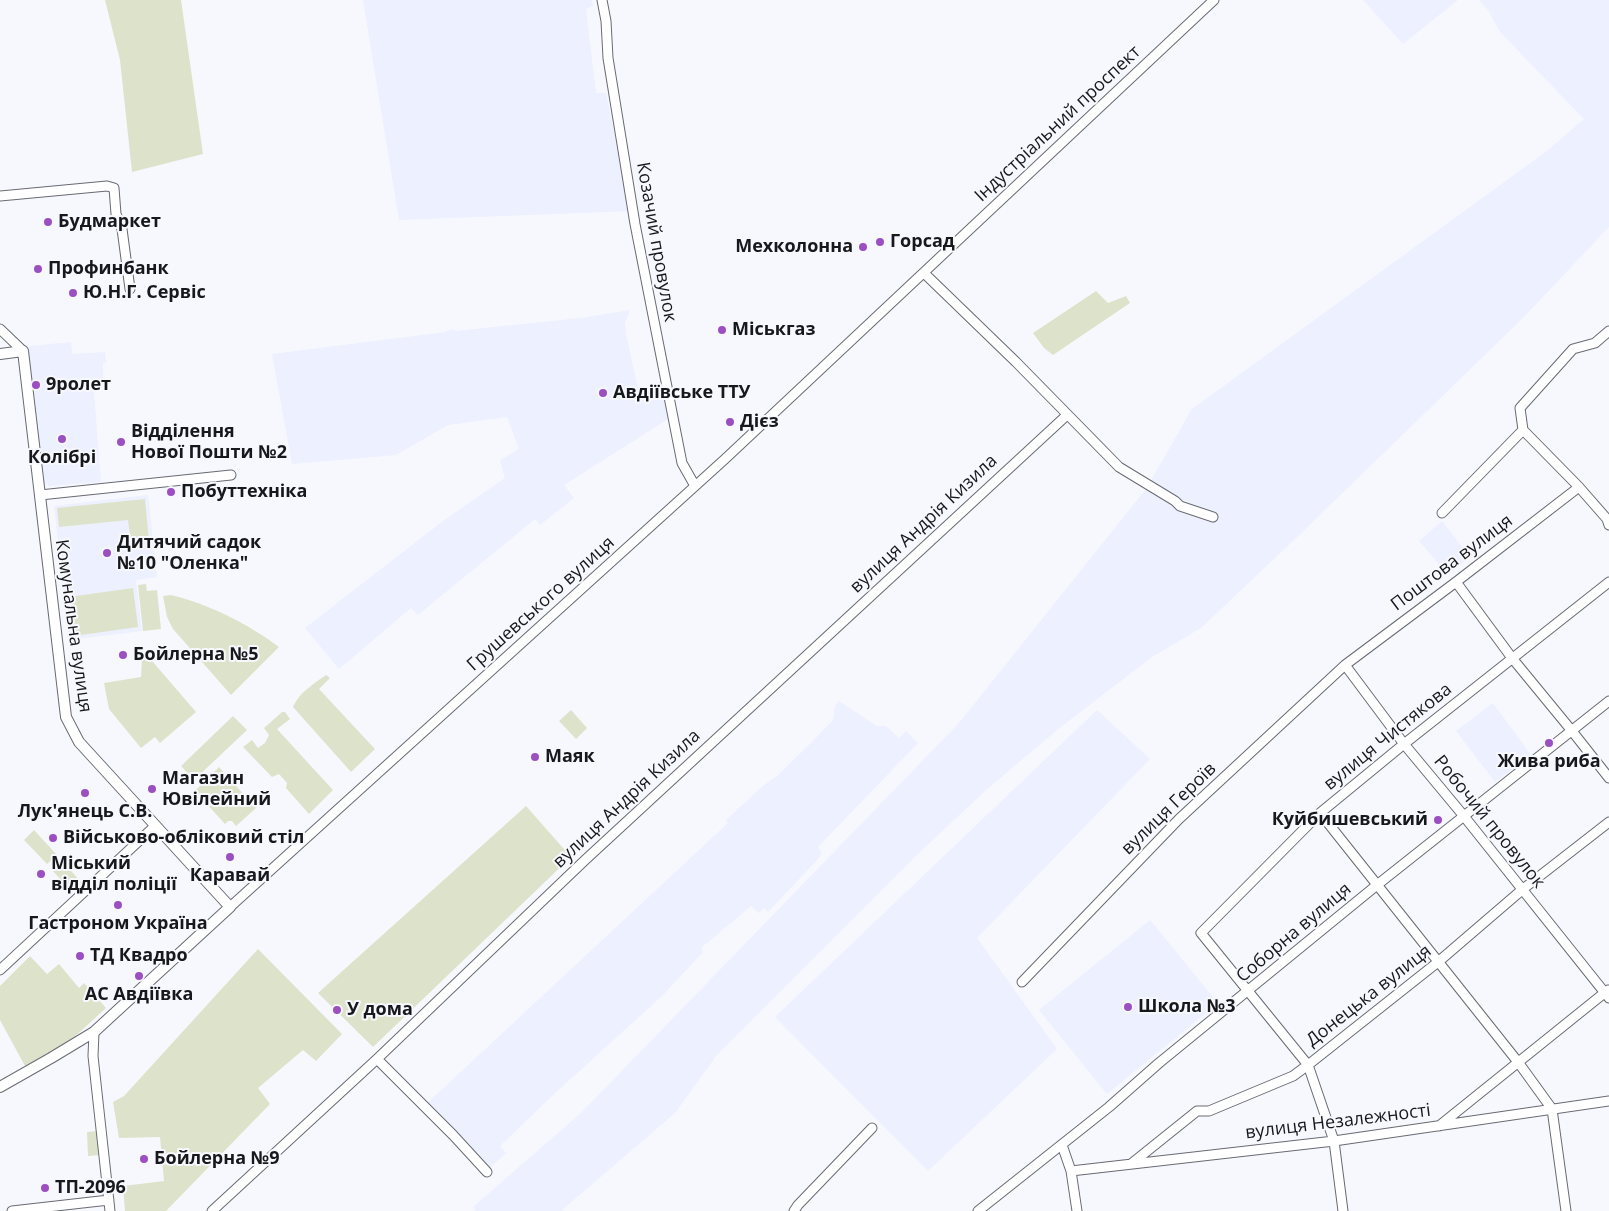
<!DOCTYPE html>
<html>
<head>
<meta charset="utf-8">
<style>
	body { margin:0 }
	canvas { display:block; background:#f6f8fd }
</style>
</head>
<body>
<canvas width="1609" height="1211"></canvas>
<script>
const context = document.querySelector('canvas').getContext('2d');
context.lineJoin = 'round';
function fill(path, color) { context.fillStyle = color; context.fill(path, 'evenodd'); }
function strokePath(path, color, width, dash) { context.strokeStyle = color; context.lineWidth = width; context.lineCap = dash ? 'butt' : 'round'; context.setLineDash(dash || []); context.stroke(path); }
function drawText(font, color, halo, rows, align = 'center') {
  context.font = font + ' "Open Sans",sans-serif'; context.lineWidth = 4; context.setLineDash([]); context.textBaseline = 'middle'; context.strokeStyle = halo; context.fillStyle = color; for (const [text, x, y, turn = 0] of rows) {
    context.save(); context.translate(x, y); context.rotate((+turn || 0) * Math.PI / 180); context.textAlign = isNaN(turn) ? turn : align; if (halo) context.strokeText(text, 0, 0); context.fillText(text, 0, 0); context.restore();
  }
}
fill(new Path2D(`
	M363 0H592L593 6 586 9 596 93H606L630 211 399 220Z
	M1363 0H1458L1403 44Z
	M1479 0H1609V227L1523 318 1294 540 1201 628 1152 657 1057 730 985 791 919 853 717 1055 675 1113 561 1211H476L473 1207 581 1113 959 723 1146 489 1192 409 1547 151 1584 119 1500 32 1488 10Z
	M630 310 625 323 626 334 640 398 664 395 668 419 564 485 574 498 540 525 535 519 418 615 411 608 339 669 305 628 443 521 505 478 500 460 519 449 507 417 448 425 396 455 292 464 272 354 446 332V331L454 329 455 331 581 318Z
	M71 342 72 354 105 352 106 363H103V378L93 379 101 482 48 486 47 483 41 484 27 353 29 346Z
	M148 495 157 577 136 580 142 631 69 640 54 506Z
	M1442 521 1470 557 1448 575 1419 541Z
	M839 701 877 726H886L899 738 906 731 918 743 818 847 821 851 820 857 768 912 764 908 759 913 751 906 701 948 703 952 662 996 553 1095 500 1146 506 1153 483 1174 422 1108 728 823 726 820 764 785 777 776 813 741 833 720 835 706Z
	M1493 703 1531 755 1495 782 1456 731Z
	M1097 710 1150 759 977 938 1057 1049 928 1171 775 1017Z
	M1150 920 1218 1003 1107 1094 1039 1010Z`), '#edf0fe');
fill(new Path2D(`
	M105 0H181L203 154 132 172 120 60Z
	M1096 291 1108 303 1126 296 1130 303 1053 355 1044 348 1033 333Z
	M145 499 149 542 131 544 128 520 59 527 57 508Z
	M146 584 147 591 157 590 161 629 143 631 138 585Z
	M133 588 138 627 74 636 69 597Z
	M171 595C207 603 250 625 279 647L231 695 173 629 167 617 163 596Z
	M147 655 196 712 160 743 155 737 141 748 109 709 104 683 141 677 142 659Z
	M326 675 330 678 319 689 375 749 351 772 293 707C299 693 313 684 326 675Z
	M571 710 587 728 576 739 559 721Z
	M282 712H285L290 719 277 729 333 790 309 814 286 788 287 783 279 774 272 777 243 747 252 740 258 748 265 743 269 735 264 728Z
	M233 716 247 730 194 780 181 766Z
	M219 767 256 808 236 826 232 821H228L225 824 195 791Z
	M526 806 571 857 373 1047 318 993Z
	M34 830 57 855 47 864 24 840Z
	M62 861 82 883 72 892 52 870Z
	M258 949 342 1034 316 1061 303 1050 258 1088 270 1104 166 1211H125L123 1186 164 1181 160 1137 119 1138 113 1102 124 1096Z
	M30 956 47 974 59 964 79 988 84 983 106 1008 70 1041 25 1066 0 1020V986Z
	M100 1131 101 1155 88 1156 87 1132Z`), '#dde3ca');
const minor = new Path2D(`
	M602 0 606 21 608 58 635 224 682 463 695 486
	M0 196 107 186 114 188 116 214 122 229 130 289
	M924 273 1016 362 1119 467 1175 501 1180 506 1213 517
	M0 329 23 351
	M1523 430 1579 487 1607 519 1609 525
	M40 495 231 475
	M1442 513 1523 430 1520 408 1573 349 1595 343 1609 331
	M1456 582 1512 658 1572 731 1609 778
	M1345 665 1404 744 1463 815 1609 998
	M1320 813 1518 1062 1552 1109 1566 1211
	M230 907 725 459 1214 0
	M0 970 155 826
	M1022 982 1179 819 1345 665 1456 582 1579 487
	M94 1032 93 1056 110 1211
	M377 1059 453 1135 487 1172
	M1439 1126 1608 990
	M1062 1145 1071 1171 1077 1211
	M1131 1164 1197 1111H1209L1293 1076 1308 1065 1438 962 1523 889 1609 822
	M1071 1171 1334 1141 1609 1101
	M12 1211 109 1200
	M212 1211 377 1059 584 861 1067 415
	M794 1211 798 1205 872 1128
	M978 1211 1109 1107 1159 1063 1377 885 1609 701
	M1343 1211 1334 1141 1308 1065 1201 933 1320 813 1404 744 1609 582`);
const major = new Path2D(`
	M0 354 23 351 66 717 79 742 230 907 94 1032 51 1058 0 1087`);
strokePath(minor, '#696b73', 11);
strokePath(major, '#696b73', 12);
strokePath(minor, '#fff', 9);
strokePath(major, '#fff', 10);
for (const [x, y, r, color] of [
	[48,222,5,"#9b4fc1"],
	[880,242,5,"#9b4fc1"],
	[863,247,5,"#9b4fc1"],
	[38,269,5,"#9b4fc1"],
	[73,293,5,"#9b4fc1"],
	[722,330,5,"#9b4fc1"],
	[36,385,5,"#9b4fc1"],
	[603,393,5,"#9b4fc1"],
	[730,422,5,"#9b4fc1"],
	[62,439,5,"#9b4fc1"],
	[121,442,5,"#9b4fc1"],
	[171,492,5,"#9b4fc1"],
	[107,553,5,"#9b4fc1"],
	[123,655,5,"#9b4fc1"],
	[1549,743,5,"#9b4fc1"],
	[535,757,5,"#9b4fc1"],
	[152,789,5,"#9b4fc1"],
	[85,793,5,"#9b4fc1"],
	[1438,820,5,"#9b4fc1"],
	[53,838,5,"#9b4fc1"],
	[230,857,5,"#9b4fc1"],
	[41,874,5,"#9b4fc1"],
	[118,905,5,"#9b4fc1"],
	[80,956,5,"#9b4fc1"],
	[139,976,5,"#9b4fc1"],
	[1128,1007,5,"#9b4fc1"],
	[337,1010,5,"#9b4fc1"],
	[144,1159,5,"#9b4fc1"],
	[45,1188,5,"#9b4fc1"]
]) { const dot = new Path2D(); dot.arc(x, y, r, 0, 2 * Math.PI); context.fillStyle = color; context.fill(dot); strokePath(dot, '#f6f8fd', 2); }
drawText('18px', '#17181b', '#f6f8fd', [
	["Індустріальний проспект",1058,124,-43],
	["Козачий провулок",656,242,80],
	["вулиця Андрія Кизила",924,524,-43],
	["Поштова вулиця",1452,563,-37],
	["Грушевського вулиця",541,604,-42],
	["Комунальна вулиця",73,626,82],
	["вулиця Чистякова",1388,737,-39],
	["вулиця Андрія Кизила",627,799,-43],
	["вулиця Героїв",1169,809,-44],
	["Робочий провулок",1489,822,51],
	["Соборна вулиця",1294,933,-40],
	["Донецька вулиця",1369,996,-38],
	["вулиця Незалежності",1338,1122,-7]
]);
drawText('bold 18px', '#17181b', '#f6f8fd', [
	["Будмаркет",58,222],
	["Горсад",890,242],
	["Мехколонна",853,247,"right"],
	["Профинбанк",48,269],
	["Ю.Н.Г. Сервіс",83,293],
	["Міськгаз",732,330],
	["9ролет",46,385],
	["Авдіївське ТТУ",613,393],
	["Дієз",740,422],
	["Відділення",131,432],
	["Нової Пошти №2",131,453],
	["Колібрі",62,458,"center"],
	["Побуттехніка",181,492],
	["Дитячий садок",117,543],
	["№10 \"Оленка\"",117,564],
	["Бойлерна №5",133,655],
	["Маяк",545,757],
	["Жива риба",1549,762,"center"],
	["Магазин",162,779],
	["Ювілейний",162,800],
	["Лук'янець С.В.",85,812,"center"],
	["Куйбишевський",1428,820,"right"],
	["Військово-обліковий стіл",63,838],
	["Міський",51,864],
	["відділ поліції",51,885],
	["Каравай",230,876,"center"],
	["Гастроном Україна",118,924,"center"],
	["ТД Квадро",90,956],
	["АС Авдіївка",139,995,"center"],
	["Школа №3",1138,1007],
	["У дома",347,1010],
	["Бойлерна №9",154,1159],
	["ТП-2096",55,1188]
], 'left');
</script>
</body>
</html>
